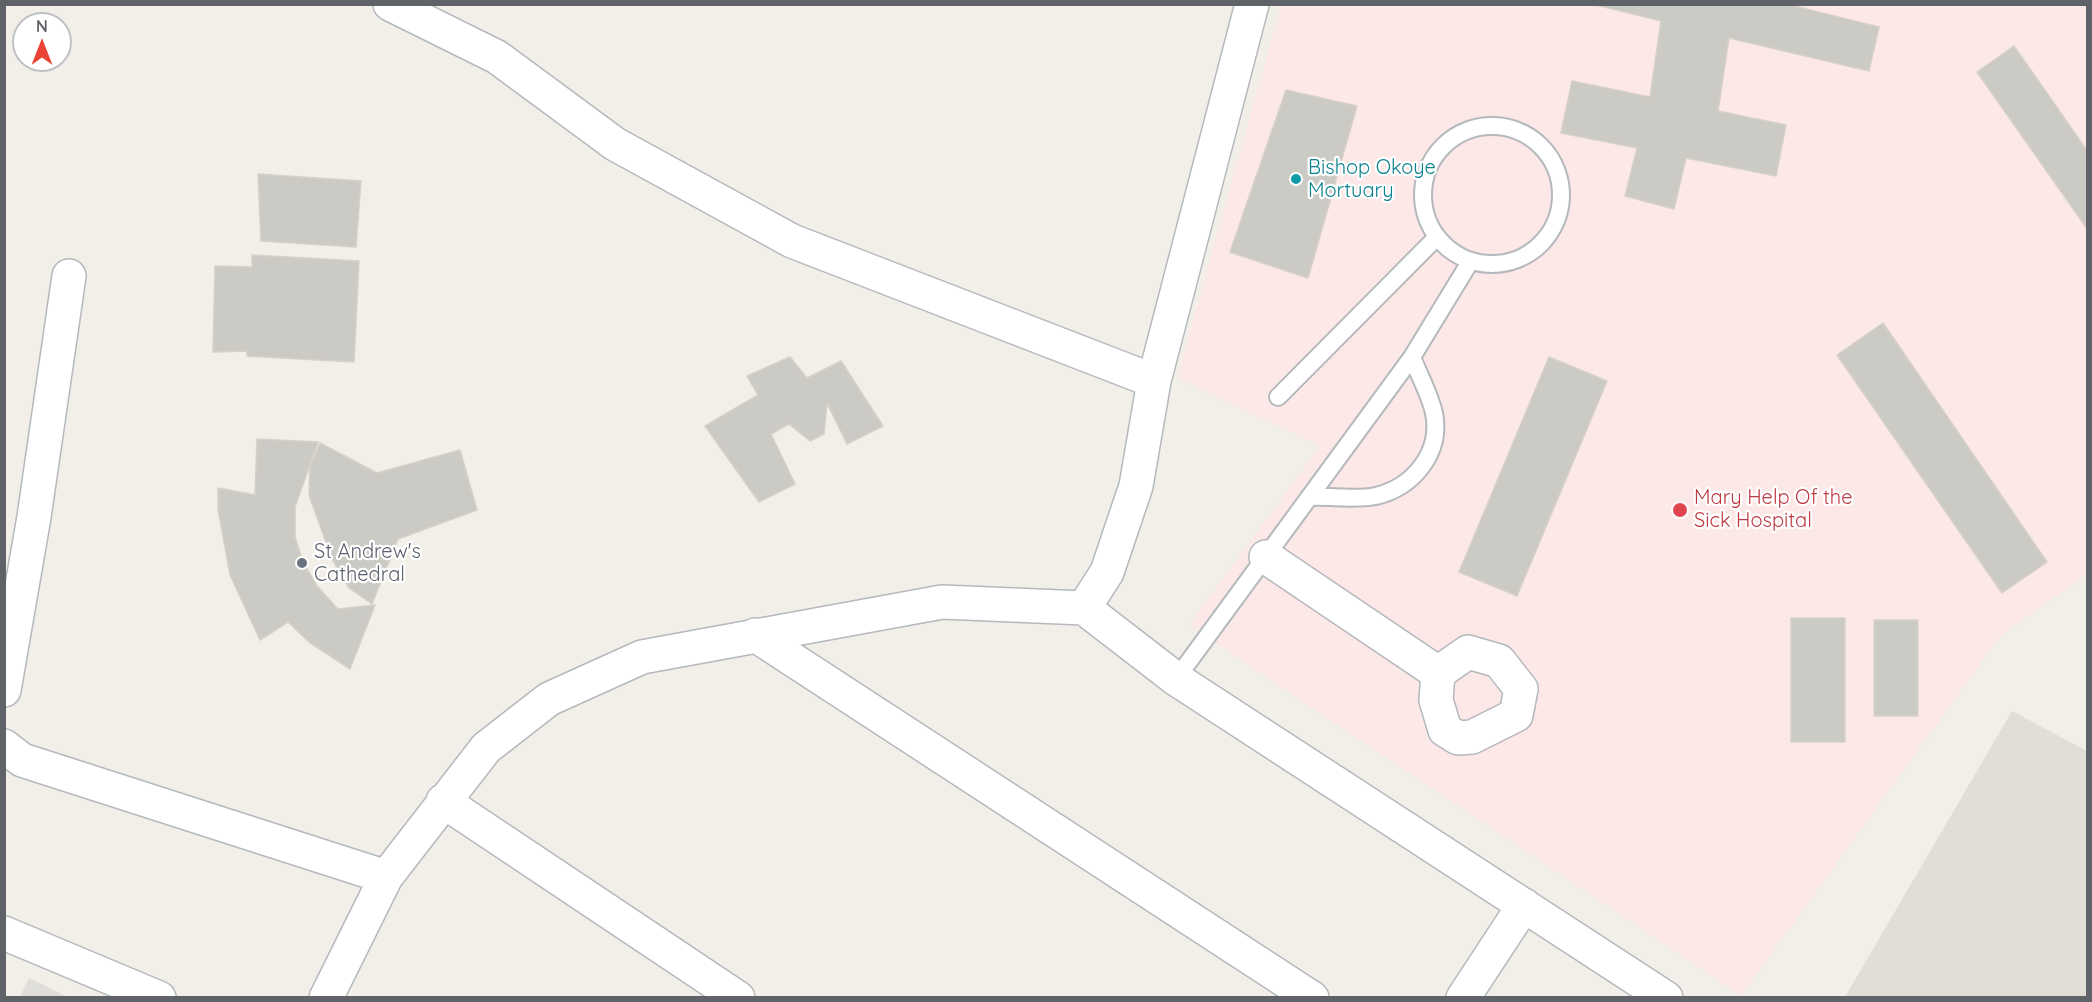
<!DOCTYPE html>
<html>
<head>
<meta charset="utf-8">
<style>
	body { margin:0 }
	#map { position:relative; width:2092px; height:1002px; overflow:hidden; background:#f1efe8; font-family:Quicksand,sans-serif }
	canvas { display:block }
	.frame { position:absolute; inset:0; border:6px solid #5f6368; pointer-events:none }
	.north { position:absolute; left:12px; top:12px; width:60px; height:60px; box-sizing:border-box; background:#fff; border:2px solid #bfc1c3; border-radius:50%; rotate:0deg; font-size:16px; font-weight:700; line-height:24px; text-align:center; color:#5f6368 }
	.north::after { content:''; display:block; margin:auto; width:21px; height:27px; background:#ea4335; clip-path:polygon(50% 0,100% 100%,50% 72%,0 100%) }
</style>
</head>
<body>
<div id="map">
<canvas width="2092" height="1002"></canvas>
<div class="frame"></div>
<div class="north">N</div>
</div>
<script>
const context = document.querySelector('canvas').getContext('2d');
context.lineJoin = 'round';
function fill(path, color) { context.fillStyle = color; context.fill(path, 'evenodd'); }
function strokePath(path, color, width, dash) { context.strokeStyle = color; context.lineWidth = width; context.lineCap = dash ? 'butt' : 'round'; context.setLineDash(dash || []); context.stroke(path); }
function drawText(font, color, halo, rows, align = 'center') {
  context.font = font + ' Quicksand,sans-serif'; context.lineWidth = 4.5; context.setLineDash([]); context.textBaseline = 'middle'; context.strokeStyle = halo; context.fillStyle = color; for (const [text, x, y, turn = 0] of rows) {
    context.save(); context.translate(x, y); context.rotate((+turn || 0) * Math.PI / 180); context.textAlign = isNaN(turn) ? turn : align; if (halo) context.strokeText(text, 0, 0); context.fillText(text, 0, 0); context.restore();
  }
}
fill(new Path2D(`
	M29 978 68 997H20Z`), '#e0deda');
fill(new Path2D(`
	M2012 711 2087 751V997H1845Z`), '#e1ded6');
fill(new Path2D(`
	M1281 5H2087V574L2001 635 1741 996 1189 625 1320 446 1177 378Z`), '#fce8e6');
const building = new Path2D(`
	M1592 4H1786L1879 27 1869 71 1729 38 1718 111 1786 125 1776 176 1686 158 1674 209 1625 196 1637 148 1561 133 1572 81 1650 97 1661 21Z
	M2014 46 2088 152V230L1977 72Z
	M1286 90 1357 106 1308 278 1230 252Z
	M258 174 361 181 356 247 261 241Z
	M252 255 359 261 354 362 247 356V351L213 352 215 266 252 267Z
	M1883 323 2047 562 2002 593 1837 355Z
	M790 357 807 378 841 361 883 426 847 444 827 403 824 434 810 441 789 424 771 434 795 484 759 502 705 426 758 395 747 376Z
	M1549 357 1607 381 1517 596 1459 572Z
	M257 439 318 442 295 507V537L303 562 317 586 338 609 375 605 350 669 309 642 288 622 260 640 230 575 218 509V488L255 495Z
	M320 443 377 473 460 450 477 510 398 539 372 604 349 588 332 559 309 495 310 467Z
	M1791 618H1845V742H1791Z
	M1874 620H1918V716H1874Z`);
fill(building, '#cccac5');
strokePath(building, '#d6d1c6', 1.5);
const lane = new Path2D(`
	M1423 195a69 69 0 1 1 138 0a69 69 0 1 1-138 0Z
	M1278 397 1436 238
	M1311 497C1331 496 1356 500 1376 496 1413 487 1442 453 1434 413 1430 395 1419 375 1412 357
	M1176 679 1412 357 1470 262`);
const street = new Path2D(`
	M390 4 497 57 615 144 792 241 1154 381
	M1266 557 1438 673
	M1084 608 1107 572 1136 486 1154 381 1252 4
	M755 635 1312 998
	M1468 652 1499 661 1521 689 1516 715 1472 737 1458 738 1445 730 1436 700 1438 673Z
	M4 690 34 517 69 276
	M4 746 22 760 386 877
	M443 801 738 998
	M4 933 159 998
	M326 998 386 877 486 748 549 699 642 657 942 602 1084 608 1176 679 1666 998
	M1463 998 1524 905`);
strokePath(lane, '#b5b8bc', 20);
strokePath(street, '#b5b8bc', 36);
strokePath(lane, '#fff', 16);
strokePath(street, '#fff', 33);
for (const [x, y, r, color] of [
	[1296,179,6,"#0f9aa8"],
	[1680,510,8,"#e0444e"],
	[302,563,6,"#6b7280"]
]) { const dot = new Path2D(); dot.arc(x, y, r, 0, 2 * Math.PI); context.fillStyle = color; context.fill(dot); strokePath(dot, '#fff', 2); }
drawText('20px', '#0d838f', '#fff', [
	["Bishop Okoye",1308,168],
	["Mortuary",1308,191]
], 'left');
drawText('20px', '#be3a42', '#fff', [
	["Mary Help Of the",1694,498],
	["Sick Hospital",1694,521]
], 'left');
drawText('20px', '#5b616d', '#fff', [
	["St Andrew's",314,552],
	["Cathedral",314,575]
], 'left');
</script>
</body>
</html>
